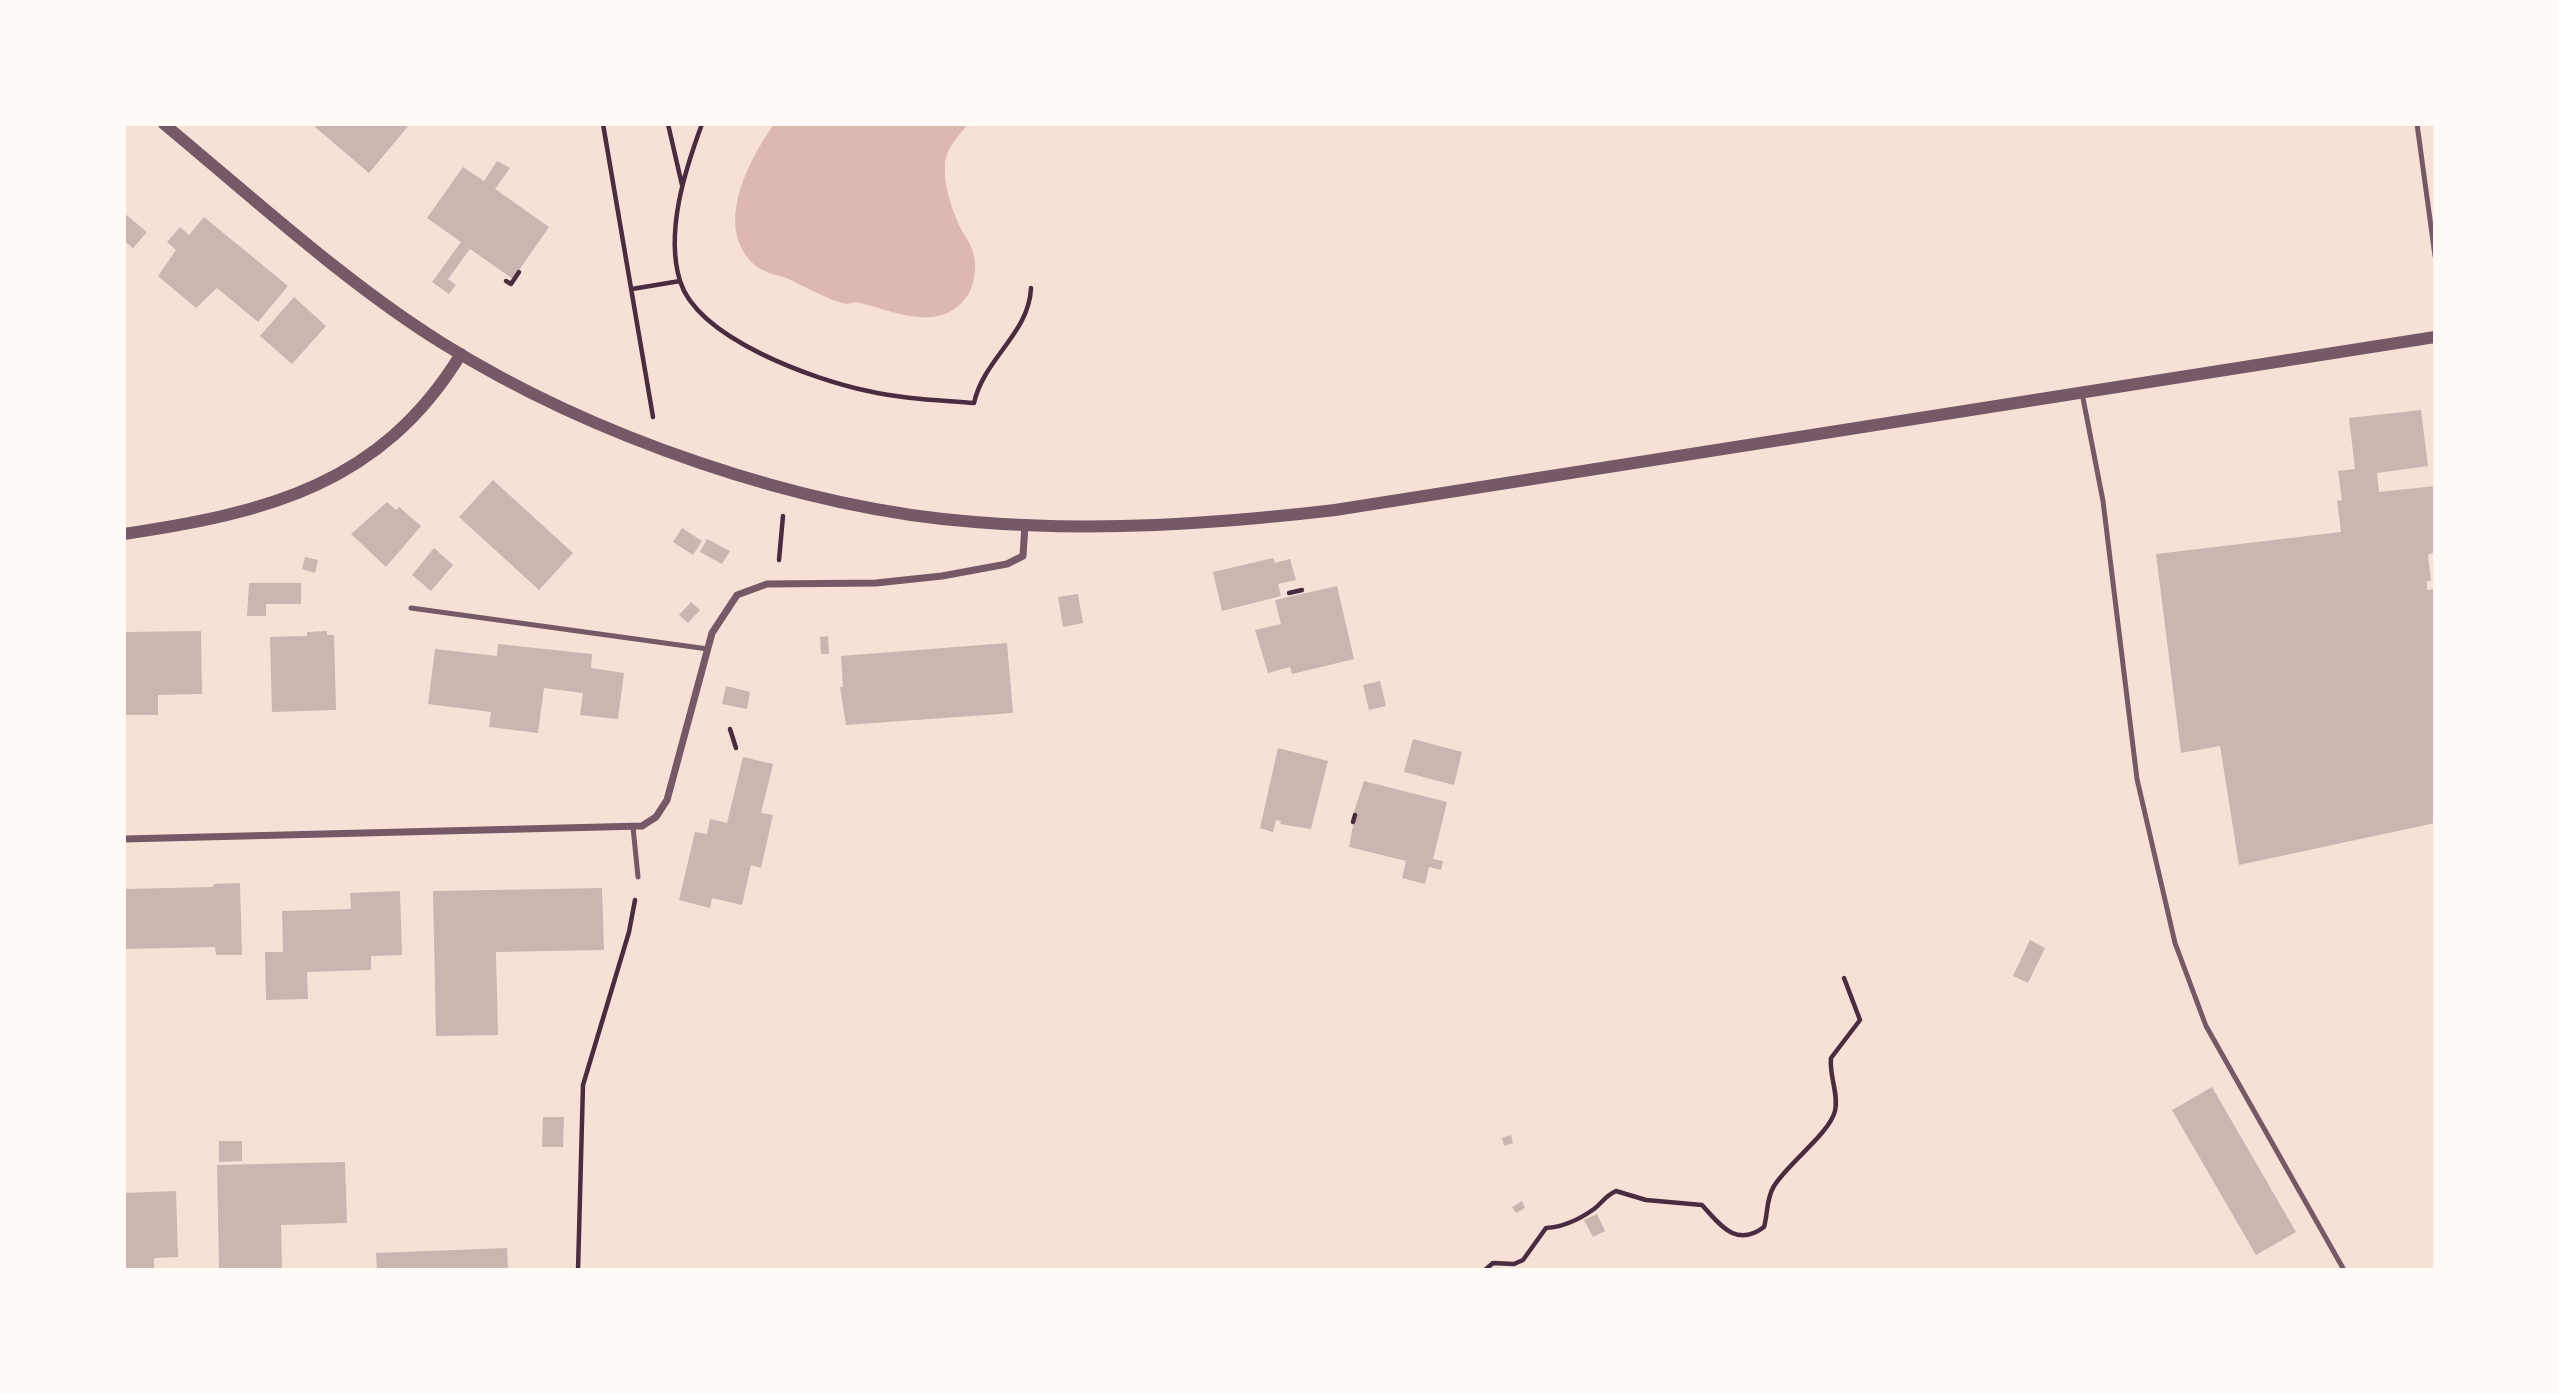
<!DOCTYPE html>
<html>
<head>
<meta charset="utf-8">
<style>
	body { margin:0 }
	#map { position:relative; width:2559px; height:1394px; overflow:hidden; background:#f7e1d7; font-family:"Fira Sans",sans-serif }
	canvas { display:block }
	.frame { position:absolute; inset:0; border:126px solid #fffaf5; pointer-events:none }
</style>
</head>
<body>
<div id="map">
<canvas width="2559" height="1394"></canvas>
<div class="frame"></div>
</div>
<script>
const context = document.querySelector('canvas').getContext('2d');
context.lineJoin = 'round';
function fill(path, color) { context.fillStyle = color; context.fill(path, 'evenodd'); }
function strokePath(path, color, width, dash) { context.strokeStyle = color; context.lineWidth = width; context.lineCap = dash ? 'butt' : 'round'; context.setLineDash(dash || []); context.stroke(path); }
fill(new Path2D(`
	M774 124H968C958 137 945 149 945 166 944 187 952 211 961 229 965 236 971 244 973 252 977 264 975 284 968 295 940 335 896 311 856 302L846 304C827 299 809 289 791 280 780 275 766 274 756 266 712 229 748 161 774 124Z`), '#dcb8b0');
fill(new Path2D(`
	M317 124H410L369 173 315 127Z
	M497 161 510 168 495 189 549 227 513 279 470 249 448 279 456 285 449 294 432 282 461 242 427 218 463 167 484 181Z
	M124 213 147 232 133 248 124 241Z
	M204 217 288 286 258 322 217 288 196 308 158 276 176 250 167 242 180 227 189 235Z
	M294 297 326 326 292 364 260 336Z
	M2421 410 2428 466 2377 473 2379 492 2435 486V552L2428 555 2431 581H2427V590L2435 589V823L2239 865 2220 746 2181 753 2156 554 2341 532 2337 501 2342 500 2338 471 2355 469 2349 418Z
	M493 480 573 553 539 590 459 517Z
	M387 502 396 510 399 507 421 526 386 567 351 534Z
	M682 528 702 541 693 555 673 542Z
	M707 539 730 551 722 564 700 552Z
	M434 548 453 565 431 591 412 575Z
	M305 557 318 560 315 573 302 569Z
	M1273 558 1275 563 1290 559 1296 580 1278 584 1281 596 1222 611 1213 572Z
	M249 583H301V604H266V616H247Z
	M1337 586 1354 659 1292 674 1290 667 1268 673 1255 630 1281 624 1275 600Z
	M1078 594 1083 623 1063 627 1058 597Z
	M691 602 700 610 688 623 679 615Z
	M201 631 202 694 158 695V715H124V632Z
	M327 631V635H334L336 710 272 712 270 637 307 636V632Z
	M828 636 829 654H821L820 637Z
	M1007 643 1013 713 846 725 840 687H843L841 656Z
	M498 644 592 654 591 668 624 673 618 719 580 715 583 693 544 688 538 733 489 727 491 712 428 704 435 649 497 656Z
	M1380 681 1386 706 1369 710 1363 685Z
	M726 686 750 692 747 709 722 704Z
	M1413 739 1462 752 1454 785 1404 772Z
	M1278 748 1328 761 1311 829 1280 824 1281 821 1276 820 1273 832 1260 828Z
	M743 757 773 764 761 813 773 815 761 868 751 865 742 905 712 898 710 908 679 900 695 832 707 834 710 819 727 823Z
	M1364 781 1447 802 1433 859 1443 861 1441 870 1429 867 1425 884 1402 878 1406 861 1349 847 1355 815H1353Z
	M240 883 242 955H216L215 947 124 949V889L213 887 214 884Z
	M602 888 604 950 496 952 498 1035 436 1036 433 891Z
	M400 891 402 955 371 956V970L307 972 308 999 266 1000 265 952H283L282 911 351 909 350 893Z
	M2030 940 2045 948 2028 983 2013 976Z
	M2212 1087 2296 1232 2256 1255 2172 1110Z
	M543 1117H564L563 1147H542Z
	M1511 1135 1513 1143 1504 1146 1502 1138Z
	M219 1141H242V1161L219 1162Z
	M345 1162 347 1223 281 1225 282 1270H219L217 1165Z
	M176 1191 178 1257 154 1258V1270H124V1193Z
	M1522 1201 1525 1208 1516 1213 1512 1207Z
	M1597 1214 1605 1231 1593 1237 1584 1220Z
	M507 1248 508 1270H377L376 1253Z`), '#ccb4b1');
strokePath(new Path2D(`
	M603 124 653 417
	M668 124 682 185
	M702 124C685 170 665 232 680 281 698 339 815 380 868 391 903 399 939 400 974 403 984 358 1029 334 1031 288
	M506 281 511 284 519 272
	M632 289 680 281
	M779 560 783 516
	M1289 593 1302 590
	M730 729 736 748
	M1353 822 1355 815
	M578 1270 583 1085 629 932 635 900
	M1485 1270 1493 1263 1514 1264 1523 1260 1546 1228C1562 1227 1580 1219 1594 1209 1602 1203 1605 1196 1616 1191L1646 1200 1702 1205C1720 1225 1736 1248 1764 1227 1768 1213 1766 1199 1774 1186 1789 1162 1829 1134 1835 1111 1839 1094 1829 1076 1831 1058L1860 1020 1844 978`), '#4a2c40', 4.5);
strokePath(new Path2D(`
	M2417 124 2435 256
	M2082 393 2103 501 2137 779 2175 943 2206 1026 2344 1270
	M411 608 708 649
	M633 827 638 877`), '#755966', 5);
strokePath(new Path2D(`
	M124 839 642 826 656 817 667 800 712 633 737 595 767 584 876 583 942 576 1007 564 1023 556 1025 525`), '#755966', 7);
strokePath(new Path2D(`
	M164 124C252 197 347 284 442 343 591 436 800 509 975 522 1096 532 1215 524 1335 510L2435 337
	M124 534C266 513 381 485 461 354`), '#755966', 12);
</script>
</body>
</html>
